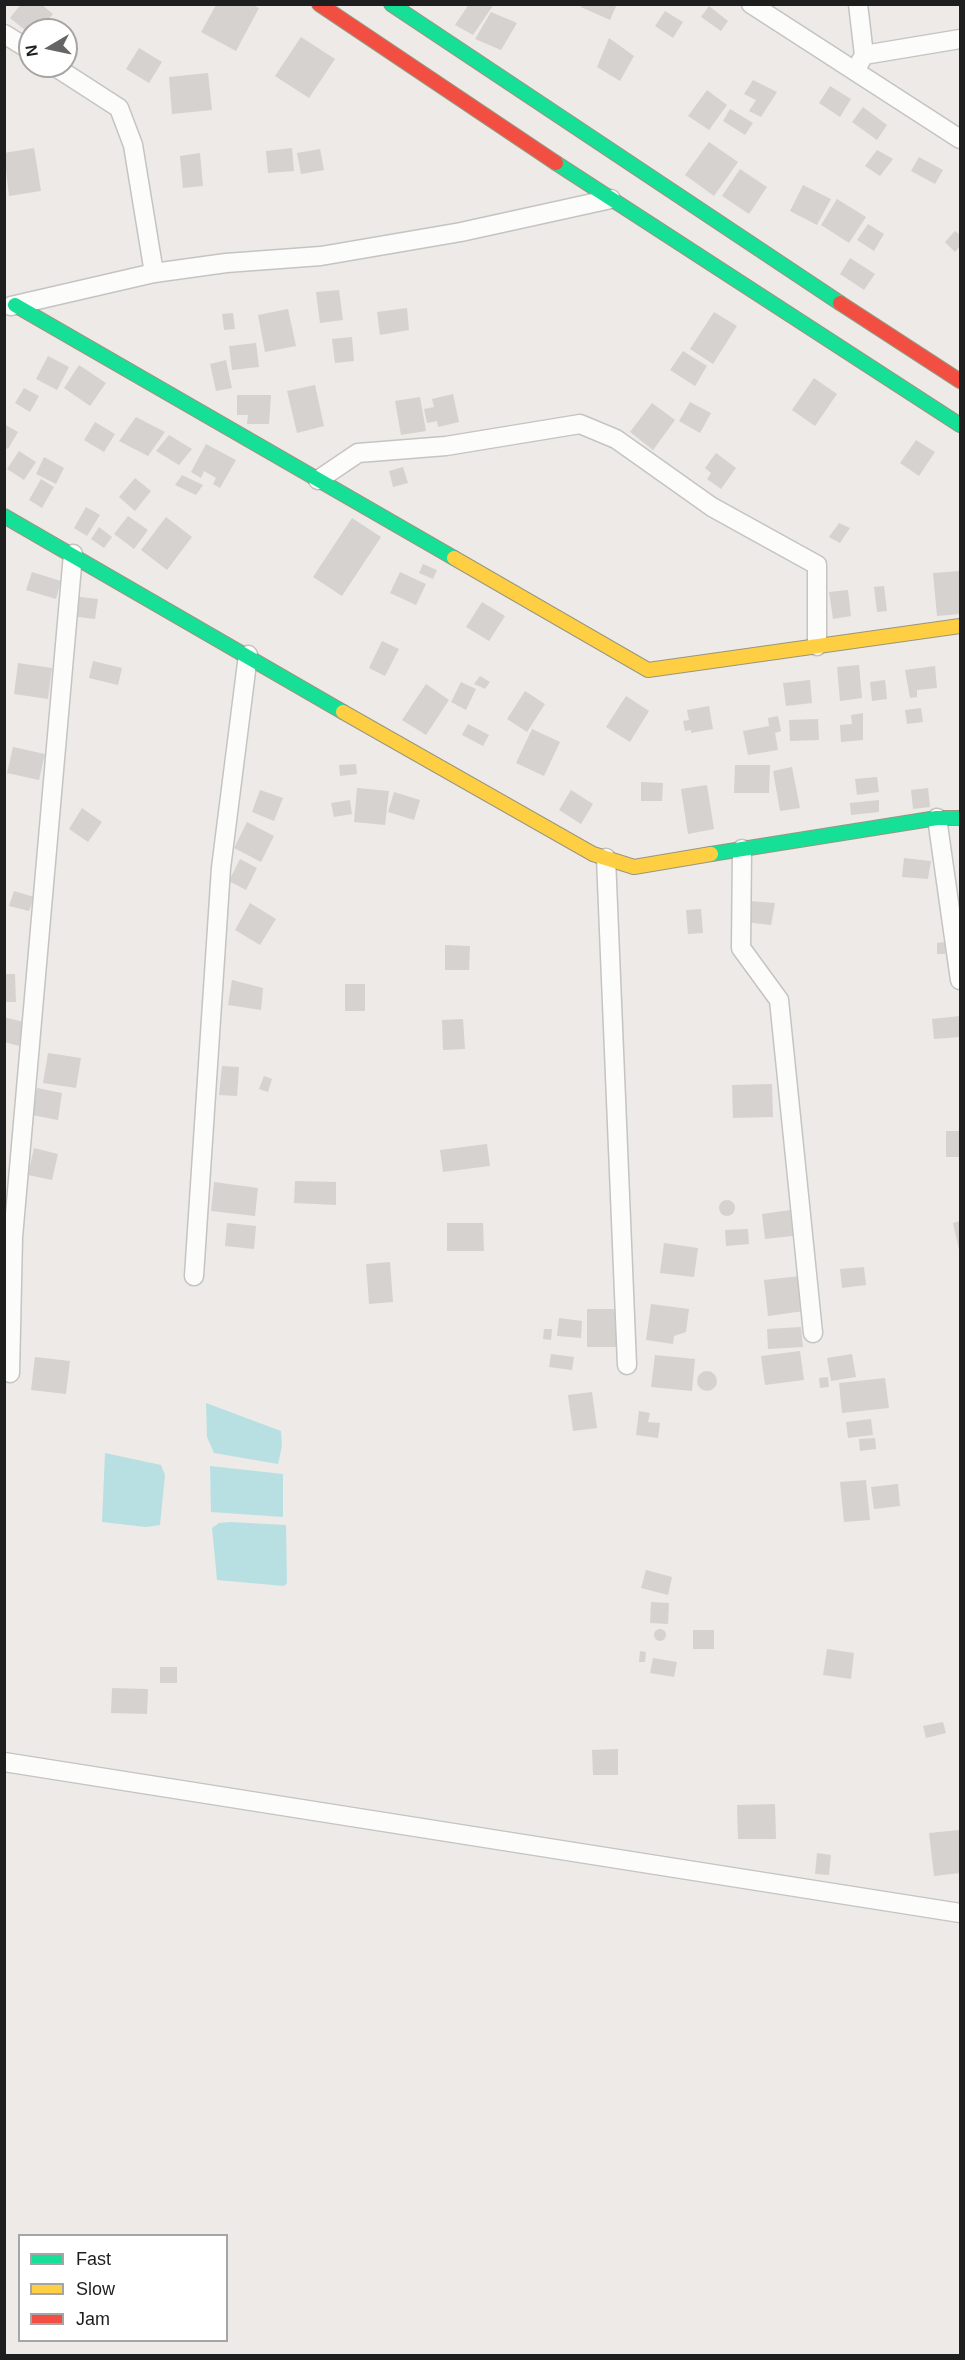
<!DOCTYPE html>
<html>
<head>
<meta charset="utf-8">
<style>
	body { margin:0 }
	#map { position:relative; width:965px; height:2360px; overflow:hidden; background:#edeae7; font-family:Helvetica,sans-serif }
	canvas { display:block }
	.frame { position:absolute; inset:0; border:6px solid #1e1e1e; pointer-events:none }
	.legend { position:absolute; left:18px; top:2234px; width:210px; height:108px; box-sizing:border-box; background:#fff; border:2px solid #a5a5a5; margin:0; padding:8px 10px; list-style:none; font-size:18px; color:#1e1e1e }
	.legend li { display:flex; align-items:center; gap:12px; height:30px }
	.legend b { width:30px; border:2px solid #a5a5a5 }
	.north { position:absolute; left:18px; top:18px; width:60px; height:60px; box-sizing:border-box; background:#fff; border:2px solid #a5a5a5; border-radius:50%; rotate:261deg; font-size:16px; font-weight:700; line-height:24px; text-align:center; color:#1e1e1e }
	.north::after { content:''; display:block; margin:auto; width:21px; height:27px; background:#666564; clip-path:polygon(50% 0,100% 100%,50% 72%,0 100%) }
</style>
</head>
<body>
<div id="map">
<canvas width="965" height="2360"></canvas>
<div class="frame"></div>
<ul class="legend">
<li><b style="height:8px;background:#16e098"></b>Fast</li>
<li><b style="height:8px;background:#ffcf43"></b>Slow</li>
<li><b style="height:8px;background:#f24e42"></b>Jam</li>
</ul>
<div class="north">N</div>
</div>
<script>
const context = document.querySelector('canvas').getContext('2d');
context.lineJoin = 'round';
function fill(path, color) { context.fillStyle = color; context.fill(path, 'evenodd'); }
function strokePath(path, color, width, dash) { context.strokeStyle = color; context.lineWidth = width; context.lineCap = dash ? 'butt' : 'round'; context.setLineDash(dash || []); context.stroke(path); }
fill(new Path2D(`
	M206 1403 281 1431 282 1446 278 1464 214 1453 207 1437Z
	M105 1453 161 1465 165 1475 160 1525 146 1527 102 1522Z
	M210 1466 283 1474V1517L211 1512Z
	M230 1522 286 1525 287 1583 284 1586 217 1580 212 1528 219 1523Z`), '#b8e0e2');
fill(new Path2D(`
	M21 4H41L53 14 40 30H30V34L10 18Z
	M469 4H494L473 35 455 25Z
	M582 4H617L610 20 581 7Z
	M216 5H253L259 8 236 51 201 32Z
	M709 6 728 21 721 31 701 17Z
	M665 11 683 22 673 38 655 26Z
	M491 12 517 23 501 50 475 39Z
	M301 37 335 59 309 98 275 76Z
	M609 38 634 56 620 81 597 67Z
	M139 48 162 62 149 83 126 69Z
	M208 73 212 110 172 114 169 77Z
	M753 80 777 92 761 117 749 111 756 100 744 94Z
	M830 86 851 99 840 117 819 103Z
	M707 90 727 105 709 130 688 116Z
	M863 107 887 125 877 140 852 122Z
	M730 109 753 123 745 135 723 121Z
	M709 142 738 162 714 196 685 175Z
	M34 148 41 191 9 196 4 153Z
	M292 148 294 171 268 173 266 151Z
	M320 149 324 170 301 174 297 153Z
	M877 150 893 159 880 176 865 166Z
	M200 153 203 186 183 188 180 156Z
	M919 157 943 170 935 184 911 171Z
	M740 169 767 187 749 214 722 196Z
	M803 185 831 199 817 225 790 211Z
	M837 199 866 217 849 243 821 225Z
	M868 224 884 234 874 251 857 240Z
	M955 231 960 235V246L955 252 945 242Z
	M850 258 875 274 864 290 840 274Z
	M339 290 343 320 320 323 316 292Z
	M407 308 409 330 380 335 377 312Z
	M288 309 296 346 265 352 258 315Z
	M714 312 737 326 713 364 690 349Z
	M233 313 235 329 224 330 222 314Z
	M352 337 354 361 335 363 332 339Z
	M256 343 259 367 232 370 229 346Z
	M683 351 707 366 695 386 670 370Z
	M48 356 69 367 57 390 36 379Z
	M226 360 232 388 216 391 210 364Z
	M79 365 106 383 90 406 64 388Z
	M814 378 837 394 815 426 792 410Z
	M315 385 324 426 297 433 287 391Z
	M24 388 39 396 30 412 15 403Z
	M453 394 459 422 438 427 437 421 427 423 424 409 434 407 432 399Z
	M237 395H271L269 424H247L248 415H237Z
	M420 397 426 431 401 435 395 401Z
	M690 402 711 413 700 433 679 421Z
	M652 403 675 420 653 450 630 432Z
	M136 417 165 432 148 456 119 441Z
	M95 422 115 434 104 452 84 440Z
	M4 424 18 432 8 449 4 447Z
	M169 435 192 449 179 465 156 451Z
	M916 440 935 452 919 476 900 463Z
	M206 444 236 460 220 488 213 484 216 478 204 471 201 478 191 472Z
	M19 451 36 462 24 480 7 469Z
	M716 453 736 468 721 489 707 479 711 473 705 468Z
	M44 457 64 468 56 484 36 474Z
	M403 467 408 483 393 487 389 471Z
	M182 475 203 485 196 495 175 485Z
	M135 478 151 491 135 511 119 497Z
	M41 479 54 487 42 508 29 500Z
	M86 507 100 515 87 536 74 528Z
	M128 516 148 530 134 549 114 534Z
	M166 517 192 537 167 570 141 550Z
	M352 518 381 537 342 596 313 577Z
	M839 523 850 528 840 543 829 537Z
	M99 527 112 537 104 548 91 539Z
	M423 564 437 570 433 579 419 573Z
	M960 571V614L937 616 933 573Z
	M32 572 61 581 56 599 26 590Z
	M400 572 426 584 416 605 390 593Z
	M884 586 887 611 877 612 874 587Z
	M848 590 851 616 833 619 829 592Z
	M72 596 98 599 95 619 70 616Z
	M482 602 505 616 489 641 466 627Z
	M382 641 399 649 385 676 369 668Z
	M93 661 122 668 118 685 89 678Z
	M18 663 52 668 48 699 14 694Z
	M859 665 862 698 840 701 837 667Z
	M935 666 937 688 917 690V697L910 698 905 670Z
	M480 676 490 682 485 689 474 684Z
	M810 680 812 703 786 706 783 683Z
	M885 680 887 699 872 701 870 682Z
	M461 682 476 689 466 710 451 702Z
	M426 684 449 700 426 735 402 720Z
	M525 691 545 704 527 732 507 719Z
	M626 696 649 711 630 742 606 727Z
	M709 706 713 729 691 733V730L685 731 683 721 689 720 687 710Z
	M921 708 923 722 907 724 905 710Z
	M863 713V740L841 742 840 725 852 724 851 715Z
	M778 716 781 731 775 733 778 750 748 755 743 731 769 726 768 718Z
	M818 719 819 740 790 741 789 720Z
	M468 724 489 735 483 746 462 735Z
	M532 729 560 742 544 776 516 763Z
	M13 747 45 754 39 780 7 773Z
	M356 764 357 774 340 776 339 765Z
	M735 765H770L769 793H734Z
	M792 767 800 808 780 811 773 771Z
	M877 777 879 792 857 795 855 779Z
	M641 782 663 783 662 801H641Z
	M707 785 714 829 688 834 681 789Z
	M357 788 389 791 385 825 354 822Z
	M928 788 930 807 913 809 911 790Z
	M260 790 283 798 274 821 252 812Z
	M571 790 593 804 581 824 559 810Z
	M394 792 420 800 414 820 388 812Z
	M350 800 352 814 334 817 331 803Z
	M879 800V812L851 815 850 803Z
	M82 808 102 822 88 842 69 829Z
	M247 822 274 836 261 862 234 848Z
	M904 858 931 861 928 879 902 877Z
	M240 859 257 868 246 890 229 881Z
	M14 891 34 897 29 911 9 906Z
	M749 901 775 903 771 925 745 922Z
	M250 903 276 919 260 945 235 930Z
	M701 909 703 933 688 934 686 910Z
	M945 942V954H937V943Z
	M445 945 470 946 469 970H445Z
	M4 974H15L16 1002H4Z
	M232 980 263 988 261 1010 228 1005Z
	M345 984H365V1011H345Z
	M960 1016V1037L934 1039 932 1019Z
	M4 1017 24 1022 19 1046 4 1042Z
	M463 1019 465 1049 443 1050 442 1020Z
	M48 1053 81 1058 76 1088 43 1083Z
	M222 1066 239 1067 237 1096 219 1095Z
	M264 1076 272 1079 268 1092 259 1089Z
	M772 1084 773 1117 733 1118 732 1085Z
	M37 1088 62 1093 58 1120 32 1115Z
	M946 1131H960V1157H946Z
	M487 1144 490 1166 443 1172 440 1150Z
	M34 1148 58 1154 52 1180 28 1175Z
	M295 1181 336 1182V1205L294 1203Z
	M214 1182 258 1188 255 1216 211 1211Z
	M719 1208a8 8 0 1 1 16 0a8 8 0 1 1-16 0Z
	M790 1210 793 1236 765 1239 762 1214Z
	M960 1221V1254L953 1223Z
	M227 1223 256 1226 254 1249 225 1246Z
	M447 1223H483L484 1251H447Z
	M748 1229 749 1244 726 1246 725 1230Z
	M664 1243 698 1248 694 1277 660 1273Z
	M390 1262 393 1302 369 1304 366 1264Z
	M864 1267 866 1285 842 1288 840 1269Z
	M800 1276 804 1311 768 1316 764 1280Z
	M651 1304 689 1309 686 1332 674 1336 673 1344 646 1340Z
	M587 1309H619V1347H587Z
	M559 1318 582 1321 581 1338 557 1336Z
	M801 1327 803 1347 768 1349 767 1329Z
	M544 1329H552L551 1340 543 1339Z
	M800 1351 804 1380 765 1385 761 1356Z
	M551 1354 574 1357 572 1370 549 1367Z
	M852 1354 856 1377 831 1381 827 1358Z
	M655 1355 695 1359 692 1391 651 1387Z
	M35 1357 70 1361 66 1394 31 1390Z
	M697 1381a10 10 0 1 1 20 0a10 10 0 1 1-20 0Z
	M828 1377 829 1387 820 1388 819 1378Z
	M885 1378 889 1408 842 1413 839 1383Z
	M592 1392 597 1428 573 1431 568 1395Z
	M639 1411 650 1413 648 1422 660 1423 658 1438 636 1435Z
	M871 1419 873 1435 848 1438 846 1422Z
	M875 1438 876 1449 860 1451 859 1439Z
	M866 1480 870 1520 844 1522 840 1482Z
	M898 1484 900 1506 874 1509 871 1487Z
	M646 1570 672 1577 668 1595 641 1588Z
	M651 1602 669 1603 668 1624 650 1623Z
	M654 1635a6 6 0 1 1 12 0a6 6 0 1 1-12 0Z
	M693 1630H714V1649H693Z
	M827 1649 854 1653 851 1679 823 1675Z
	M640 1651 646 1652 645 1662H639Z
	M653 1658 677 1662 674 1677 650 1673Z
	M160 1667H177V1683H160Z
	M112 1688 148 1689 147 1714 111 1713Z
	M943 1722 946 1733 926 1738 923 1726Z
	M618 1749V1775H593L592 1750Z
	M775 1804 776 1839H738L737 1805Z
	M959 1830 960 1873 934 1876 929 1833Z
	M817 1853 831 1855 829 1875 815 1874Z`), '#d5d2d0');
const street = new Path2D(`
	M751 4 960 139
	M858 4 864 55 859 64
	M4 34 30 50
	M864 55 960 39
	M54 66 119 108 133 145 154 273
	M11 306 154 273 226 263 321 256 461 232 611 199
	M318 480 358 453 446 446 580 424 616 439 712 507 817 565V646
	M937 818 960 980
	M742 849 741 948 779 1000 813 1333
	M606 858 627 1365
	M194 1276 221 868 248 655
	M10 1373 13 1237 73 554
	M4 1762 960 1913`);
const fast = new Path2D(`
	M391 4 840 303
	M556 163 960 425
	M15 305 454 558
	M4 516 343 712
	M711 854 937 818H960`);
const slow = new Path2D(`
	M454 558 648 670 960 626
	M343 712 593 854 634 867 711 854`);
const jam = new Path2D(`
	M319 4 556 163
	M840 303 960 381`);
strokePath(street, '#c5c4c3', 21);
strokePath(fast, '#98967e', 16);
strokePath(slow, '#98967e', 16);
strokePath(jam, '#98967e', 16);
strokePath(street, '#fcfcfb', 18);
strokePath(fast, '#16e098', 14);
strokePath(slow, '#ffcf43', 14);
strokePath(jam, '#f24e42', 14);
</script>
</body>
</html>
